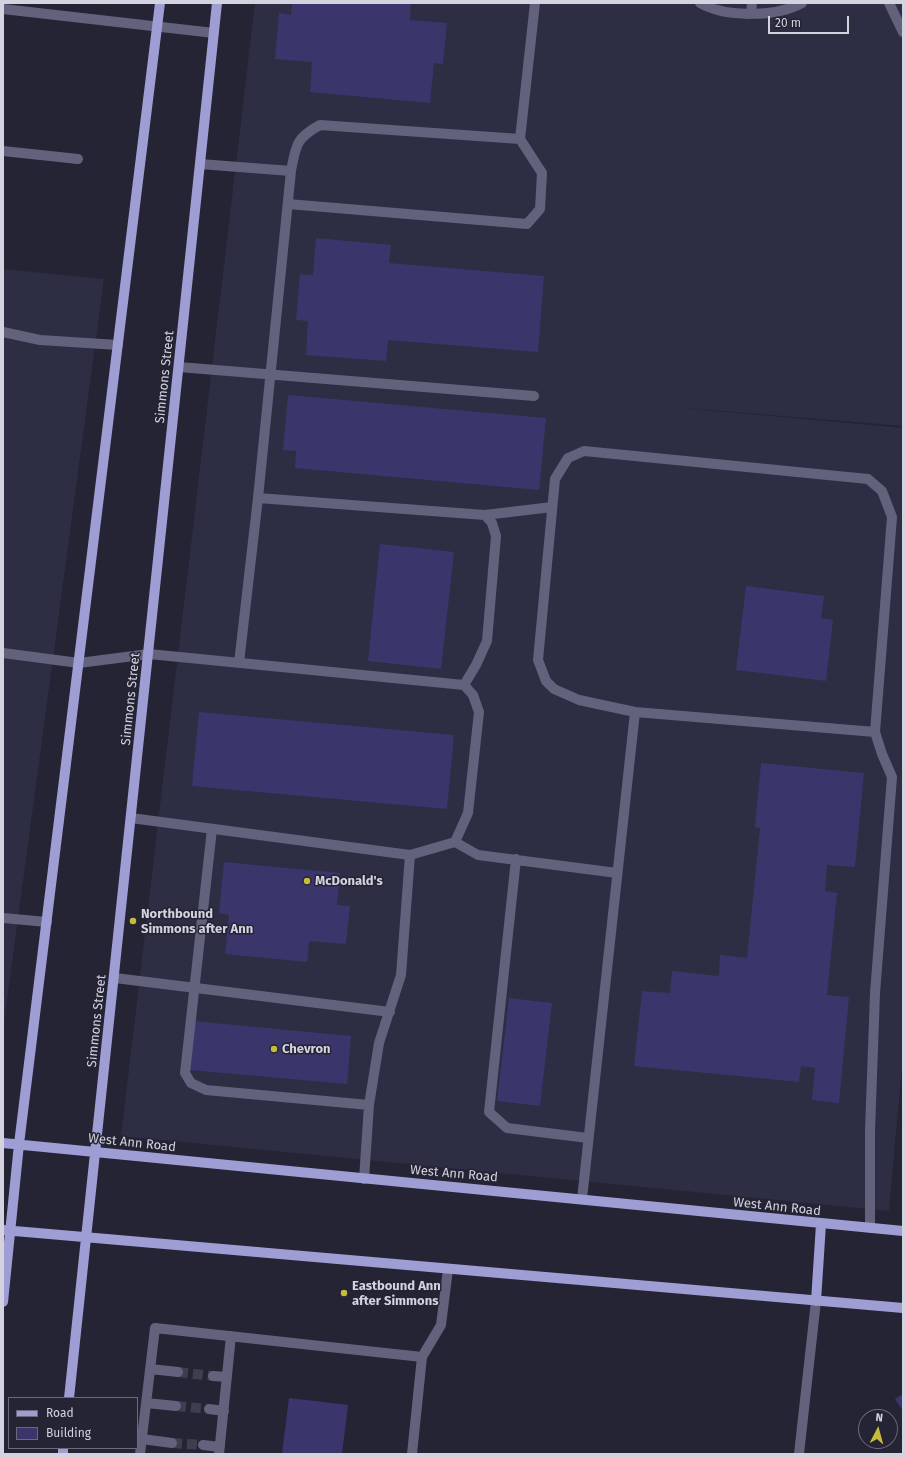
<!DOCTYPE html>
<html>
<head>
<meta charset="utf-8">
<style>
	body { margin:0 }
	#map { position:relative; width:906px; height:1457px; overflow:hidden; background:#242435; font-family:"Fira Sans",sans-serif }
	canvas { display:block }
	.frame { position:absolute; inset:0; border:4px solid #d3d3df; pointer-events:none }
	.legend { position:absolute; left:8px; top:1397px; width:130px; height:52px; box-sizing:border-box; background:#242435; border:1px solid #6a6a79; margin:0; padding:5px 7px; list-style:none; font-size:12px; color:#d3d3df }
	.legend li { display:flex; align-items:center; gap:8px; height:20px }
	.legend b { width:20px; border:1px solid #6a6a79 }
	.north { position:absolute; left:858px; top:1409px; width:40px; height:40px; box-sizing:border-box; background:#242435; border:1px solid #6a6a79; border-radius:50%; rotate:6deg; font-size:11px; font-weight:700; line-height:16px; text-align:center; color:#d3d3df }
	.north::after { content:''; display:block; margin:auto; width:14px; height:18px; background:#c6bc3c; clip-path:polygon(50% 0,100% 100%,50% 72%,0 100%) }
	.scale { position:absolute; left:768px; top:16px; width:81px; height:18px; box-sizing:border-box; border:2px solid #d3d3df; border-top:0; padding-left:5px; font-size:12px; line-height:14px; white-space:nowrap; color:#d3d3df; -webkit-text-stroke:3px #242435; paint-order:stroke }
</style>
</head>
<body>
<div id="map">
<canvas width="906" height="1457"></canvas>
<div class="frame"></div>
<ul class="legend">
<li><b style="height:5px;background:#9e9ed4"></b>Road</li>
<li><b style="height:11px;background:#3a366c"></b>Building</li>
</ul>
<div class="north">N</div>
<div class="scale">20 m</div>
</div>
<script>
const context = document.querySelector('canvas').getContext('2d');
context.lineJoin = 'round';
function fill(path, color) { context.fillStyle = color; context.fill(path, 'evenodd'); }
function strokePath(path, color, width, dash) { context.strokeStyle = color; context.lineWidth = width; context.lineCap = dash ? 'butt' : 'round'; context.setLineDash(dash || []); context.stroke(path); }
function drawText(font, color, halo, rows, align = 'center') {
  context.font = font + ' "Fira Sans",sans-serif'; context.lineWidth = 3; context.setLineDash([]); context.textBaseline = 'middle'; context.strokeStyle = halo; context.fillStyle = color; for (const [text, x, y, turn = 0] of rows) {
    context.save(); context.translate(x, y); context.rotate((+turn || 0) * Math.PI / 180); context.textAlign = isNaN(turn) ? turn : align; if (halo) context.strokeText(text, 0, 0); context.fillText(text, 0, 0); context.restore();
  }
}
fill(new Path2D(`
	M255 3H903V426L661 406 903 428V1055L889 1211 121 1136Z
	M3 269 104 279 3 1030Z`), '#2d2d44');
fill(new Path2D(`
	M292 3H411L410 20 447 23 443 64 434 63 430 103 310 92 312 62 275 59 279 13 291 15Z
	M316 238 391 245 389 263 544 276 538 352 388 340 386 361 306 355 308 321 296 320 300 274 313 275Z
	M288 395 546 418 539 490 295 468 296 451 283 450Z
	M380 544 454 552 441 669 368 661Z
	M746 586 824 596 821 618 833 620 826 681 736 670Z
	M199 712 454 735 447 809 192 786Z
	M761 763 864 773 855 867 827 865 825 891 837 893 827 995 849 997 839 1103 812 1100 815 1068 801 1066 799 1082 634 1066 642 991 670 993 672 971 719 976 720 955 747 958 760 828 755 827Z
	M224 862 340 873 337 905 350 906 346 944 309 941 307 962 225 954 229 915 219 913Z
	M509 998 552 1003 540 1106 497 1101Z
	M193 1021 351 1036 347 1084 189 1070Z
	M903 1394V1411L895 1399Z
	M289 1398 348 1405 342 1454H282Z`), '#3a366c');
strokePath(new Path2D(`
	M178 1372 213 1376
	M176 1406 209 1409
	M172 1443 203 1445`), '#3e3e4e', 10, [10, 5]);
strokePath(new Path2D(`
	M700 3C726 18 776 17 802 3
	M889 3 903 32
	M3 9 214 33
	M751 13 752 3
	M520 139 535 3
	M3 151 78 159
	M200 164 291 171 258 498 239 663
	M288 204 527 224 540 209 542 173 520 139 320 125C296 138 296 145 291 171
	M3 332 40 340 118 345
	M179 367 534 396
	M258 498 485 515 492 523 496 536 487 641 476 665 464 685
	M485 515 552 507
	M3 653 79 663 149 654 464 685 473 695 479 712 468 813 455 842 478 855 617 873
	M131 818 410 855 455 842
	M212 829 185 1073 191 1083 206 1090 369 1105
	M516 859 489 1112 507 1128 588 1138
	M3 918 47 922
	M115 978 390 1012
	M364 1179 369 1105 379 1043 401 975 410 855
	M582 1199 635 712
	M870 1228V1131L875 993 892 777 882 754 875 732 892 517 882 491 868 479 584 451 568 458 555 479 538 660 546 681 554 689 579 700 635 712 875 732
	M150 1369 178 1372
	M213 1376 227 1377
	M146 1403 176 1406
	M209 1409 224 1411
	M142 1439 172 1443
	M203 1445 220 1447
	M140 1454 155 1328 422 1357
	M219 1454 231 1336
	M412 1454 422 1357 441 1325 448 1269
	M799 1454 816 1301`), '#62627d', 10);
strokePath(new Path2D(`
	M3 1143 903 1231
	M3 1230 903 1308
	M816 1301 821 1224
	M3 1302 19 1144 160 3
	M69 1398 217 3
	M63 1454V1448`), '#9e9ed4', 10);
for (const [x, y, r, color] of [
	[307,881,4,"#c6bc3c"],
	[133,921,4,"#c6bc3c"],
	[274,1049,4,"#c6bc3c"],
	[344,1293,4,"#c6bc3c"]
]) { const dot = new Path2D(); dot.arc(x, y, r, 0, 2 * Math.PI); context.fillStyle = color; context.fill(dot); strokePath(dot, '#242435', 1.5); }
drawText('13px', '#d3d3df', '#242435', [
	["Simmons Street",165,377,-84],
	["Simmons Street",131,699,-84],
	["Simmons Street",97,1021,-84],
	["West Ann Road",132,1143,6],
	["West Ann Road",454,1174,5],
	["West Ann Road",777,1207,6]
]);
drawText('bold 13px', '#d3d3df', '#242435', [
	["McDonald's",315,881],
	["Northbound",141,914],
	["Simmons after Ann",141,929],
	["Chevron",282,1049],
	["Eastbound Ann",352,1286],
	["after Simmons",352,1301]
], 'left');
</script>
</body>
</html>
